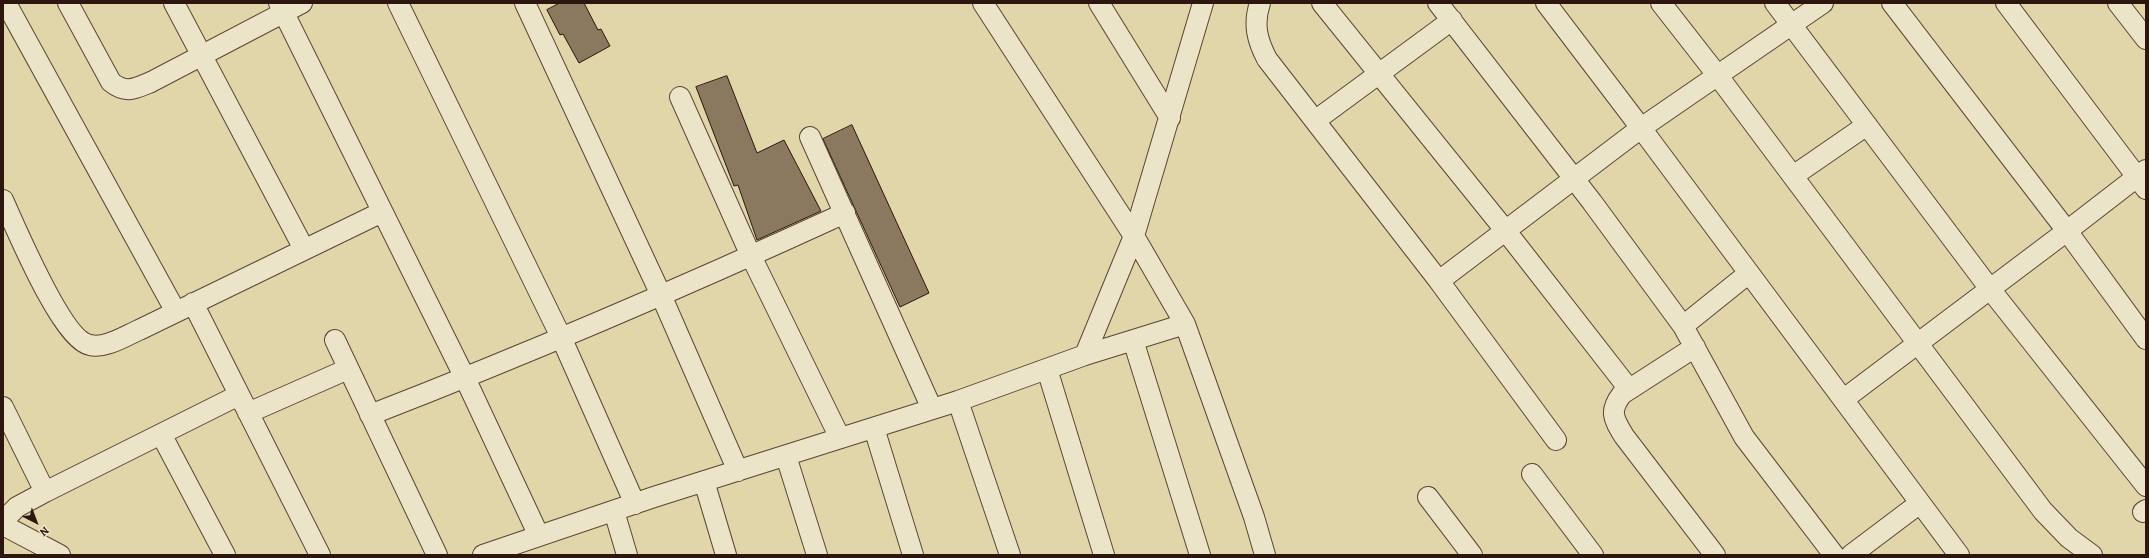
<!DOCTYPE html>
<html>
<head>
<meta charset="utf-8">
<style>
	body { margin:0 }
	#map { position:relative; width:2149px; height:558px; overflow:hidden; background:#e1d5aa; font-family:Alegreya,serif }
	canvas { display:block }
	.frame { position:absolute; inset:0; border:4px solid #2c160d; pointer-events:none }
	.north { position:absolute; left:16px; top:502px; width:40px; height:40px; -webkit-text-stroke:3px #ece4c8; paint-order:stroke; rotate:138deg; font-size:11px; font-weight:700; line-height:16px; text-align:center; color:#2c160d }
	.north::after { content:''; display:block; margin:auto; width:14px; height:18px; background:#2c160d; clip-path:polygon(50% 0,100% 100%,50% 72%,0 100%) }
</style>
</head>
<body>
<div id="map">
<canvas width="2149" height="558"></canvas>
<div class="frame"></div>
<div class="north">N</div>
</div>
<script>
const context = document.querySelector('canvas').getContext('2d');
context.lineJoin = 'round';
function fill(path, color) { context.fillStyle = color; context.fill(path, 'evenodd'); }
function strokePath(path, color, width, dash) { context.strokeStyle = color; context.lineWidth = width; context.lineCap = dash ? 'butt' : 'round'; context.setLineDash(dash || []); context.stroke(path); }
const building = new Path2D(`
	M560 3H584L598 30 601 29 610 46 579 63 563 34 560 35 547 10Z
	M727 76 757 153 784 140 821 211 757 240 738 185 734 186 696 87Z
	M852 125 929 293 900 307 823 139Z`);
fill(building, '#8a795f');
strokePath(building, '#2c160d', 1);
const minor = new Path2D(`
	M6 3 176 312
	M68 3 111 82C126 94 134 89 151 82L302 3
	M174 3 304 249
	M279 3 465 378 539 536
	M398 3 561 337 635 504
	M525 3 661 295 738 471
	M983 3 1134 236 1185 324
	M1099 3 1170 118
	M1260 3C1253 24 1257 40 1267 59L1439 281 1556 440
	M1322 3 1505 230 1629 389
	M1438 3 1592 202 1683 326 1744 437 1834 555
	M1661 3 1718 76 2043 511 2069 538 2092 555
	M1775 3 1990 289 2146 486
	M1823 3 1641 128 1959 555
	M2006 3 2146 189
	M2118 3 2146 39
	M680 97 751 256 840 438
	M1316 120 1452 20
	M810 137 932 409
	M2146 170 2067 231 2146 339
	M1793 176 1867 125
	M3 200C16 228 62 340 90 345 105 349 125 336 139 330L382 212
	M1439 281 1641 128 1546 3
	M193 303 320 555
	M1683 326 1749 273
	M335 340 437 555
	M1133 340 1200 555
	M1695 347 1622 394C1609 411 1613 418 1624 436L1715 555
	M1085 355 1134 236 1203 3
	M1047 369 1104 555
	M1844 399 2067 231 1892 3
	M958 401 1010 555
	M3 407 45 492
	M248 413 348 369
	M370 415C530 353 688 285 845 213
	M874 428 913 555
	M161 434 225 555
	M786 456 817 555
	M1532 474 1593 555
	M704 481 726 555
	M1428 497 1472 555
	M614 511 627 555
	M2143 512 2146 510
	M3 521 17 507 45 492 239 395
	M3 525 60 555
	M483 555 654 497 958 401 1085 355 1185 324 1254 517 1265 555
	M1851 555 1920 503`);
strokePath(minor, '#594634', 22);
strokePath(minor, '#ece4c8', 20);
</script>
</body>
</html>
